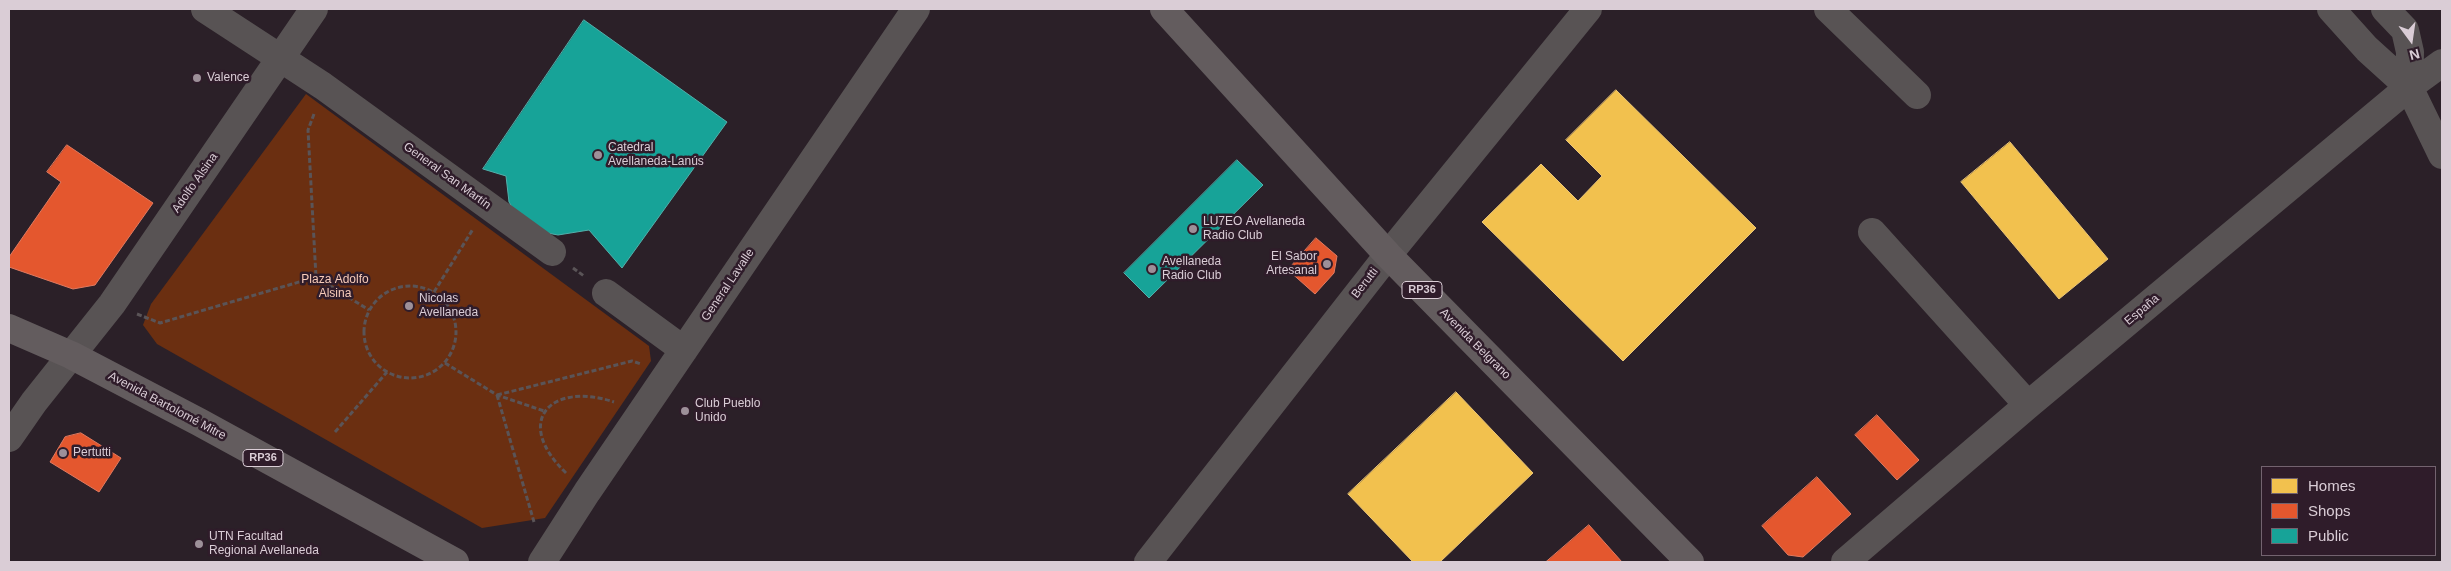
<!DOCTYPE html>
<html>
<head>
<meta charset="utf-8">
<style>
	body { margin:0 }
	#map { position:relative; width:2451px; height:571px; overflow:hidden; background:#2b2028; font-family:Arial,sans-serif }
	canvas { display:block }
	.frame { position:absolute; inset:0; border:10px solid #dacdd6; pointer-events:none }
	.legend { position:absolute; left:2261px; top:466px; width:175px; height:90px; box-sizing:border-box; background:#2f1c2a; border:1px solid #73636f; margin:0; padding:6px 9px; list-style:none; font-size:15px; color:#dacdd6 }
	.legend li { display:flex; align-items:center; gap:10px; height:25px }
	.legend b { width:25px; border:1px solid #73636f }
	.north { position:absolute; left:2386px; top:15px; width:50px; height:50px; -webkit-text-stroke:4px #2f1c2a; paint-order:stroke; rotate:166deg; font-size:14px; font-weight:700; line-height:20px; text-align:center; color:#dacdd6 }
	.north::after { content:''; display:block; margin:auto; width:18px; height:22px; background:#dacdd6; clip-path:polygon(50% 0,100% 100%,50% 72%,0 100%) }
</style>
</head>
<body>
<div id="map">
<canvas width="2451" height="571"></canvas>
<div class="frame"></div>
<ul class="legend">
<li><b style="height:14px;background:#f2c14e"></b>Homes</li>
<li><b style="height:14px;background:#e4572e"></b>Shops</li>
<li><b style="height:14px;background:#17a398"></b>Public</li>
</ul>
<div class="north">N</div>
</div>
<script>
const context = document.querySelector('canvas').getContext('2d');
context.lineJoin = 'round';
function fill(path, color) { context.fillStyle = color; context.fill(path, 'evenodd'); }
function strokePath(path, color, width, dash) { context.strokeStyle = color; context.lineWidth = width; context.lineCap = dash ? 'butt' : 'round'; context.setLineDash(dash || []); context.stroke(path); }
function drawText(font, color, halo, rows, align = 'center') {
  context.font = font + ' Arial,sans-serif'; context.lineWidth = 5; context.setLineDash([]); context.textBaseline = 'middle'; context.strokeStyle = halo; context.fillStyle = color; for (const [text, x, y, turn = 0] of rows) {
    context.save(); context.translate(x, y); context.rotate((+turn || 0) * Math.PI / 180); context.textAlign = isNaN(turn) ? turn : align; if (halo) context.strokeText(text, 0, 0); context.fillText(text, 0, 0); context.restore();
  }
}
fill(new Path2D(`
	M306 94 649 346 651 361 545 518 482 528 157 344 143 325 151 304Z`), '#6b2f11');
const homes = new Path2D(`
	M1616 90 1756 228 1623 361 1482 222 1541 164 1578 201 1602 176 1566 140Z
	M2010 142 2108 259 2059 299 1961 182Z
	M1456 392 1533 473 1440 562H1413L1348 494Z`);
fill(homes, '#f2c14e');
strokePath(homes, '#ebc577', 1);
const shops = new Path2D(`
	M67 145 153 203 95 285 73 289 9 267V257L61 182 47 172Z
	M1316 238 1337 256 1334 273 1315 294 1288 270Z
	M1877 415 1919 460 1897 480 1855 435Z
	M81 433 121 458 99 492 50 462 65 437Z
	M1817 477 1851 514 1803 557 1788 555 1762 526Z
	M1589 525 1622 562H1546Z`);
fill(shops, '#e4572e');
strokePath(shops, '#e17a60', 1);
const public = new Path2D(`
	M584 20 727 122 622 268 589 230 558 235 542 232 517 215 509 202 506 176 483 169Z
	M1237 160 1263 185 1149 298 1124 273Z`);
fill(public, '#17a398');
strokePath(public, '#52b0ab', 1);
strokePath(new Path2D(`
	M314 114 308 130 316 277 369 310
	M573 268 584 276
	M364 332a46 46 0 1 1 92 0a46 46 0 1 1-92 0Z
	M434 292 473 229
	M137 314 160 323 316 277
	M445 363 497 395 544 411
	M497 395 534 522
	M497 395 632 361 641 364
	M335 432 387 372
	M566 473C512 421 551 381 614 402`), '#5a5457', 3, [5, 2.5]);
strokePath(new Path2D(`
	M205 9 323 86 552 252
	M1828 9 1917 95
	M2331 9 2367 49 2409 87 2442 155
	M2385 9 2405 30 2410 52 2409 87
	M1872 232 2028 405
	M606 293 684 350
	M9 438 34 402 112 304 314 9
	M542 562 587 492 916 9
	M1148 562 1388 255 1588 9
	M1845 562 2028 405 2409 87 2442 63`), '#585354', 28);
strokePath(new Path2D(`
	M1164 9 1388 255 1690 562
	M9 328 71 355 199 422 455 562`), '#635c5e', 28);
for (const [x, y, r, color] of [
	[197,78,5,"#9d9099"],
	[598,155,5,"#9d9099"],
	[1193,229,5,"#9d9099"],
	[1327,264,5,"#9d9099"],
	[1152,269,5,"#9d9099"],
	[409,306,5,"#9d9099"],
	[685,411,5,"#9d9099"],
	[63,453,5,"#9d9099"],
	[199,544,5,"#9d9099"]
]) { const dot = new Path2D(); dot.arc(x, y, r, 0, 2 * Math.PI); context.fillStyle = color; context.fill(dot); strokePath(dot, '#2f1c2a', 2); }
for (const [x, y, w] of [
	[1422,290,40],
	[263,458,40]
]) { const box = new Path2D(); box.roundRect(x - w / 2, y - 8.5, w, 17, 4); context.fillStyle = '#2f1c2a'; context.fill(box); strokePath(box, '#dacdd6', 1); }
drawText('bold 11px', '#dacdd6', null, [
	["RP36",1422,290],
	["RP36",263,458]
]);
drawText('12px', '#dacdd6', '#2f1c2a', [
	["Valence",207,78],
	["Catedral",608,148],
	["Avellaneda-Lanús",608,162],
	["LU7EO Avellaneda",1203,222],
	["Radio Club",1203,236],
	["El Sabor",1317,257,"right"],
	["Artesanal",1317,271,"right"],
	["Avellaneda",1162,262],
	["Radio Club",1162,276],
	["Nicolas",419,299],
	["Avellaneda",419,313],
	["Club Pueblo",695,404],
	["Unido",695,418],
	["Pertutti",73,453],
	["UTN Facultad",209,537],
	["Regional Avellaneda",209,551]
], 'left');
drawText('12px', '#dacdd6', '#2f1c2a', [
	["General San Martín",447,176,36],
	["Adolfo Alsina",195,183,-55],
	["Berutti",1365,283,-52],
	["General Lavalle",728,285,-56],
	["España",2142,310,-40],
	["Avenida Belgrano",1475,344,45],
	["Avenida Bartolomé Mitre",167,406,28]
]);
drawText('12px', '#f7cbb9', '#2f1c2a', [
	["Plaza Adolfo",335,280],
	["Alsina",335,294]
]);
</script>
</body>
</html>
